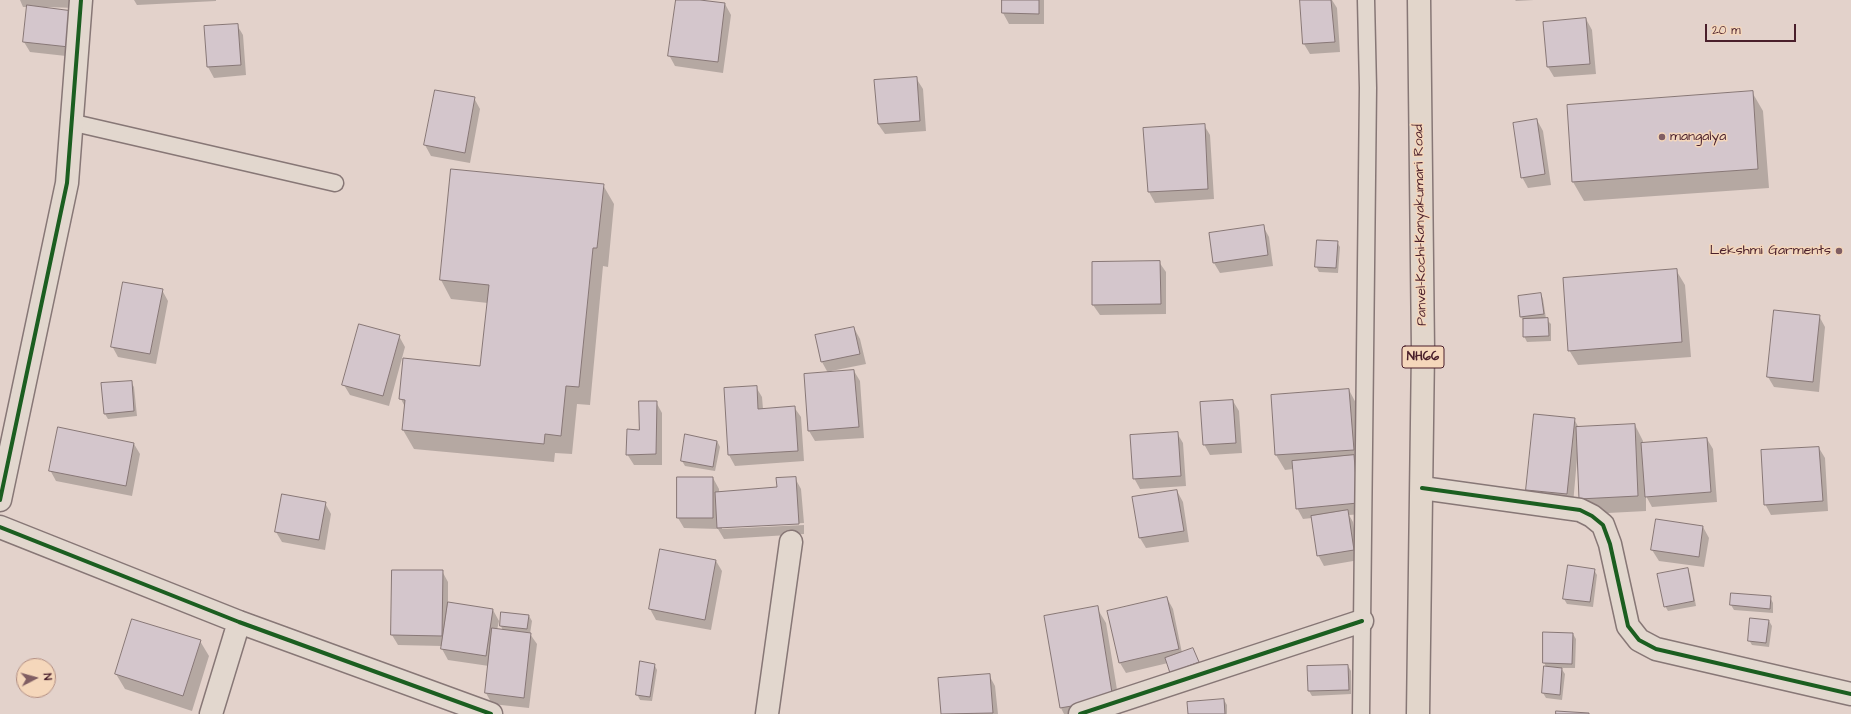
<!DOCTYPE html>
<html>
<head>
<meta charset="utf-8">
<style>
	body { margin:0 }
	#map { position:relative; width:1851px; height:714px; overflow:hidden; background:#e3d2cb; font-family:"Architects Daughter",sans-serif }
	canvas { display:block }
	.north { position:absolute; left:16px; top:658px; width:40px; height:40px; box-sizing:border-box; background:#f5d7bb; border:1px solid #b18d81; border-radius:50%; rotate:84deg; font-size:11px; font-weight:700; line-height:16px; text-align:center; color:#4a1f2b }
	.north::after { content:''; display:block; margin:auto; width:14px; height:18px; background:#805e63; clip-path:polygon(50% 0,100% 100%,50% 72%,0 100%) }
	.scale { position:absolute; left:1705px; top:24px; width:91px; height:18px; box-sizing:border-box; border:2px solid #4a1f2b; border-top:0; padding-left:5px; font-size:12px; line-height:14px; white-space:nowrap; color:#4a1f2b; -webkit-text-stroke:3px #f5d7bb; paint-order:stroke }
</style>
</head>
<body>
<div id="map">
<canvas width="1851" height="714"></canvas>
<div class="north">N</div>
<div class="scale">20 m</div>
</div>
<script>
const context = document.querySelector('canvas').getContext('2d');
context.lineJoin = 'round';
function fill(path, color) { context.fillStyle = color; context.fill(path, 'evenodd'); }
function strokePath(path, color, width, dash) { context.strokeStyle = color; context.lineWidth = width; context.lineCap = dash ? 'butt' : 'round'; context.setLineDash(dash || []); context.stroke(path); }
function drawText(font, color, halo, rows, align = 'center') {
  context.font = font + ' "Architects Daughter",sans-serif'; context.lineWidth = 3; context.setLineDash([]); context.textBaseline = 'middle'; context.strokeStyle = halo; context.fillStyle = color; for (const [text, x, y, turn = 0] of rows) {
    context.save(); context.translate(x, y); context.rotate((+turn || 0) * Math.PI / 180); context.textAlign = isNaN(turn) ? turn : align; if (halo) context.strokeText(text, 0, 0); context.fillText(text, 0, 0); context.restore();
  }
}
fill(new Path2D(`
	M20 0H76V8L45 7V9L75 57 30 52 24 42 28 7H23Z
	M134 0H216V1L137 5Z
	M677 0H692L725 4 731 15 723 73 675 66 669 55Z
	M1003 0H1044V24H1009L1003 13Z
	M1301 0H1332L1337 8 1340 52 1310 54 1304 44Z
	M1515 0H1534L1516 1Z
	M1586 19 1592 30 1596 74 1554 77 1548 67Z
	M237 25 243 35 246 75 214 78 208 67 205 27Z
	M916 78 923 89 926 131 885 134 878 124Z
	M1752 92 1763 111 1769 188 1584 201 1573 182 1568 106Z
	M474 98 480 109 470 163 431 156 425 145Z
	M1537 120 1543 131 1551 185 1528 188 1522 177Z
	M1204 125 1210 135 1214 199 1155 203 1149 192 1145 129Z
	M451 170 603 185 614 204 608 267 603 266 590 405 577 404 572 454 555 453 554 462 414 449 403 430 405 407 401 399 481 367 488 303 451 299 441 280Z
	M1263 226 1269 237 1273 266 1220 273 1214 263Z
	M1337 242 1340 247 1338 273 1319 272 1316 266Z
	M1159 262 1166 272V314L1100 315 1093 305Z
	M1676 270 1685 285 1691 357 1578 365 1569 350Z
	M162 290 168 301 156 364 118 357 112 346Z
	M1541 294 1543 299 1546 319 1551 324V341L1527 342 1524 336V322L1521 317Z
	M1819 316 1825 327 1819 392 1774 387 1768 377Z
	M854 328 860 339 866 364 831 371 832 373 854 371 860 381 864 438 815 441 809 431 828 373 822 362Z
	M399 336 405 347 389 406 350 395 344 385Z
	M131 382 134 387 137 416 108 419 105 414Z
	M756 387 762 397 763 409 794 407 801 417 804 461 735 466 729 455 725 389Z
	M1349 390 1357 405 1364 514 1349 515 1353 522 1359 560 1324 566 1318 555 1312 518 1303 519 1297 508 1293 469 1285 470 1276 455Z
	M1233 401 1239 411 1242 453 1210 455 1204 444Z
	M656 402 662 413V465H634L627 454Z
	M1574 419 1579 428 1635 425 1643 441V444L1707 439 1713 449 1717 502 1652 507 1646 496V511L1589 514 1580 499 1577 459 1573 504 1533 500 1527 489Z
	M58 428 134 444 140 454 132 496 56 481 50 470Z
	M1177 433 1183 443 1186 486 1140 489 1134 478Z
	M717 441 720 447 715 471 685 466 682 461Z
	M1819 448 1825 458 1828 511 1771 515 1765 504Z
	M713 478 719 489V492L778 488 795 478 801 489 804 523 722 527V529L804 525V534L724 539 718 529 684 528 678 518Z
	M1177 491 1183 502 1189 542 1146 548 1140 538 1134 498Z
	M325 503 331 514 325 550 282 542 276 532Z
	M1703 527 1709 538 1704 567 1659 561 1652 550Z
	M661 550 716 561 722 571 711 630 656 620 650 609Z
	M1687 569 1690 574 1696 606 1668 611 1665 606Z
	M1594 570 1597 575 1593 607 1567 604 1564 599Z
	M442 571 448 582V603L493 610 499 621 497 630 503 631 501 626 529 616 532 621 530 634 537 644 529 708 492 704 486 693 489 666 448 660 442 649V646L398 645 392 635Z
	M1770 597 1773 603V613L1734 610 1731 605Z
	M1167 598 1173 609 1182 653 1193 649 1201 667 1174 677 1168 663 1126 673 1120 663Z
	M1097 608 1106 623 1121 714H1064L1061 708 1045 616Z
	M1769 621 1772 626 1769 647 1752 645 1749 640Z
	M1573 634 1576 639 1575 668H1561L1565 674 1562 700 1546 698 1543 693 1546 667 1544 662Z
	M200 641 209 656 192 711 125 689 116 674Z
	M654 664 657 670 652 701 640 700 637 694Z
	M1348 666 1351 671V694L1312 696 1309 691 1308 667Z
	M989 675 995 686 998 714H942L939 679Z
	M1224 700 1227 705V714H1189Z`), '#0003');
const building = new Path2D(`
	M676 0H700L725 3 718 62 668 56Z
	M1002 0H1039V14L1002 13Z
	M1300 0H1331L1335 42 1303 44Z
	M27 5 73 11 69 47 23 42Z
	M1586 18 1590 64 1547 67 1543 22Z
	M238 24 241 65 207 67 204 26Z
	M917 77 920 121 878 124 874 80Z
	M435 90 475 97 465 153 424 145Z
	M1753 91 1758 169 1572 182 1567 105Z
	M1537 119 1545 174 1521 178 1513 123Z
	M1205 124 1208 189 1148 192 1143 128Z
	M451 169 604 184 597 248H593L579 387 566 386 561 436 545 434 544 444 402 430 405 400 399 399 403 358 480 366 489 285 440 280Z
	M1264 225 1268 255 1213 263 1209 233Z
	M1317 240 1338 241 1336 268 1315 267Z
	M1160 261 1161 304 1092 305V262Z
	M1677 269 1682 342 1568 351 1563 278Z
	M123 282 163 289 150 354 111 347Z
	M1541 293 1544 314 1520 317 1518 296Z
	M1774 310 1820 315 1813 382 1767 377Z
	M1548 318 1549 336 1523 337V319Z
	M359 324 400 335 383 396 342 385Z
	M854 327 860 354 821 362 815 335Z
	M854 370 859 427 808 431 804 374Z
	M132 381 134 411 104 414 101 383Z
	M757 386 758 409 795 406 798 451 728 455 724 388Z
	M1349 389 1354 450 1275 455 1271 395Z
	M1233 400 1236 443 1203 445 1200 402Z
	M639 401H657L656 454 626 455 627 429 639 430Z
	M1534 414 1575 418 1567 494 1526 490Z
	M1635 424 1638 496 1579 499 1576 427Z
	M58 427 134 443 126 486 49 471Z
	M1178 432 1181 476 1133 479 1130 435Z
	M685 434 717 441 713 467 681 461Z
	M1707 438 1711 492 1645 497 1641 443Z
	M1819 447 1823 501 1764 505 1761 450Z
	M1354 455 1358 503 1296 509 1292 461Z
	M677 477H713V518H677Z
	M796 477 799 524 717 528 715 492 777 487 776 478Z
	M1177 490 1184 531 1139 538 1132 497Z
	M282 494 326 502 319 540 275 532Z
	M1348 510 1354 550 1317 556 1311 516Z
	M1656 519 1703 526 1699 557 1651 550Z
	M660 549 716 560 705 620 649 609Z
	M1568 565 1595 569 1590 602 1563 599Z
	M1688 568 1694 601 1664 607 1657 574Z
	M392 570H443L442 636 391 635Z
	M1731 593 1771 596 1770 609 1730 605Z
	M1167 597 1179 649 1119 663 1107 611Z
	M448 602 493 609 486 656 441 649Z
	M1098 606 1113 699 1060 708 1044 616Z
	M501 612 529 615 527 629 500 626Z
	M1750 618 1769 620 1766 643 1748 641Z
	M132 619 201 640 183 696 115 674Z
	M492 628 531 633 524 698 485 693Z
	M1543 632 1573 633 1572 664 1543 663Z
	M1193 648 1199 662 1170 673 1165 658Z
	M640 661 655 664 650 697 636 695Z
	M1348 665 1349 690 1308 691 1307 666Z
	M1544 666 1562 668 1560 695 1542 693Z
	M990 674 993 713 941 714 938 678Z
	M1224 699 1225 714H1188L1187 702Z
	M1556 711 1589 713V714H1556Z`);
fill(building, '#d4c6cc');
strokePath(building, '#877776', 1);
const lane = new Path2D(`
	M70 122 335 183
	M1361 714 1368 88 1366 0`);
const street = new Path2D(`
	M1422 488 1580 510 1592 516 1603 525 1610 544 1628 626 1639 640 1656 649 1851 694
	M0 500 67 183 81 0
	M0 527 239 622 491 714
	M211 714 239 622
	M767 714 791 542
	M1080 714 1362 621`);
const highway = new Path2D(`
	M1418 714 1423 350 1419 0`);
strokePath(lane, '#877776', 19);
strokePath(street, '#877776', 25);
strokePath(highway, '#877776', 25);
strokePath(lane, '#e2d7ce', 16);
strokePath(street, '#e2d7ce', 22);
strokePath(highway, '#e2d6cb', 22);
strokePath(new Path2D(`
	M1422 488 1580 510 1592 516 1603 525 1610 544 1628 626 1639 640 1656 649 1851 694
	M0 500 67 183 81 0
	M0 527 239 622 491 714
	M1080 714 1362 621`), '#1b5e20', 4);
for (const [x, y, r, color] of [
	[1662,137,4,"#805e63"],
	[1839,251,4,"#805e63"]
]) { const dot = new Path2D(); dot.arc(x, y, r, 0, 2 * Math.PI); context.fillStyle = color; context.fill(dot); strokePath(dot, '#f5d7bb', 1.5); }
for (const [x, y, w] of [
	[1423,357,42]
]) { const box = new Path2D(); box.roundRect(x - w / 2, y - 11, w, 22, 3); context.fillStyle = '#f5d7bb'; context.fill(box); strokePath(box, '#4a1f2b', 1); }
drawText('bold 13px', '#4a1f2b', null, [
	["NH66",1423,357]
]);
drawText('14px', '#4a1f2b', '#f5d7bb', [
	["mangalya",1670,137],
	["Lekshmi Garments",1831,251,"right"]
], 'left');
drawText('14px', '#4a1f2b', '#f5d7bb', [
	["Panvel-Kochi-Kanyakumari Road",1421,225,-91]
]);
</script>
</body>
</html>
